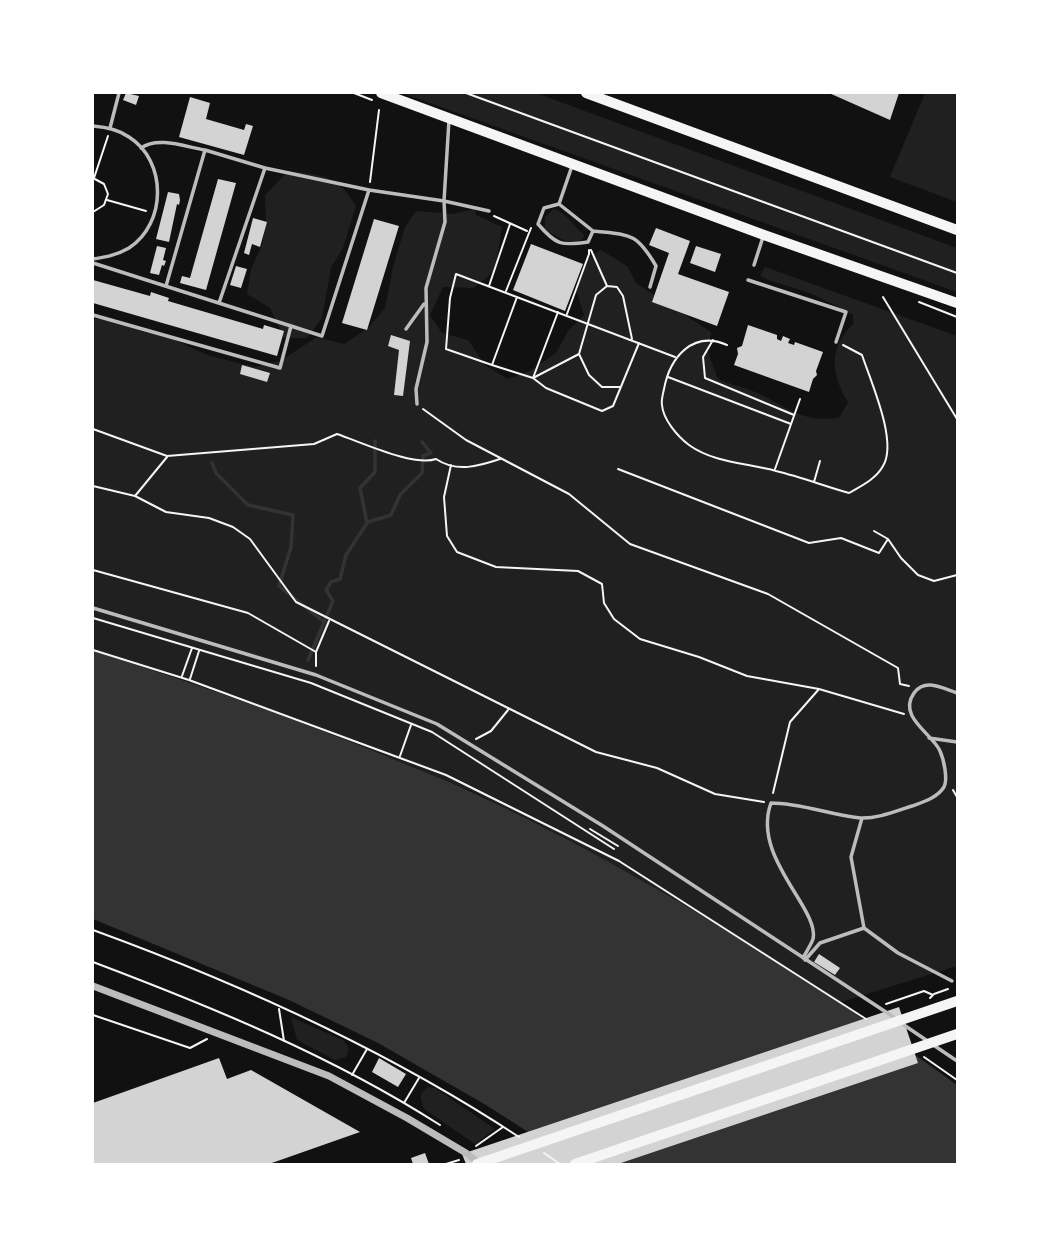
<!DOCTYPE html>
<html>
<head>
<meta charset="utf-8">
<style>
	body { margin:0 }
	#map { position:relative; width:1050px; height:1257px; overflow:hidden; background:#111; font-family:Georgia,serif }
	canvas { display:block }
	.frame { position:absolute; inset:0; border:94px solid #fff; pointer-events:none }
</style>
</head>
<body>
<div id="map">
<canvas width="1050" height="1257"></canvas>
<div class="frame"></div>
</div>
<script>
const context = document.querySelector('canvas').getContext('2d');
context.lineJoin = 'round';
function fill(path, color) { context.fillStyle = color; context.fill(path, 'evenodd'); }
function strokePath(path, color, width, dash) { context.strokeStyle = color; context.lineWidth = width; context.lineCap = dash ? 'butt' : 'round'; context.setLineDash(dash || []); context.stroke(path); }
fill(new Path2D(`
	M402 93H536L957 248V292Z
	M925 93H957V202L890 177Z
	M288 171C321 175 337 174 356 206L343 248 331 268 322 318 307 338H284L270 308 247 294 251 269 262 245 266 223 265 195Z
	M475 209 476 215 502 227 495 270 474 288 443 287 430 315 442 333 468 340 486 366 508 379 530 371 556 353 568 331 584 315 576 290 585 261 601 250 627 266 636 283 711 332 708 352 718 379C729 384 739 386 750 390 786 404 796 423 839 418L848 402C831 375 828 348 853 324V315C833 304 813 293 791 287 780 283 771 282 760 276L765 267 957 336V966L838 1003 635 876 469 790 315 727 156 670 93 651V319L112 318 141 331 171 338 207 355 254 367 280 361 317 337 344 344 368 328 385 308 393 267 405 227 416 211 452 214Z
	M554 209C566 212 574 227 584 235L583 239C569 246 557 237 545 229V217Z
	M291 1017 343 1040 349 1048 346 1057 335 1060 297 1040Z
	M428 1087 435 1088 495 1129 475 1144 424 1109 421 1100V1093Z`), '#202020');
fill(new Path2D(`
	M93 651C192 682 290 717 386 756 414 768 442 778 469 791 640 871 805 974 957 1085V1164H578L486 1105 378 1043 289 1000 93 919Z`), '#333');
strokePath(new Path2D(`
	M212 463 216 473 248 505 293 515 291 547 279 586 323 621
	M368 522 391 515 400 495 422 473 423 456 431 453 422 442
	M308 660 333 601 326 590 331 582 340 579 346 555 367 523 360 488 375 472V441`), '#333', 3.5);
fill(new Path2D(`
	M126 93 139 96 136 105 123 100Z
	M829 93H899L890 120Z
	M190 97 210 103 206 119 244 130 246 124 253 126 244 155 179 137Z
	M218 179 236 183 206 290 180 283 182 276 190 278Z
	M168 192 179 194 180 200 179 205 177 204 169 242 156 239Z
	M253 218 267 222 260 247 252 244 249 255 244 253Z
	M374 219 399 226 367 330 342 323Z
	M656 228 690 241 678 274 729 292 717 326 652 302 669 253 649 245Z
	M531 244 583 264 565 311 513 290Z
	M157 246 166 248 163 260 166 261 164 266 162 265 159 275 150 273Z
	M696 246 721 254 715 272 690 263Z
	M236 266 247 269 241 288 230 285Z
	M93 280 150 296 151 292 169 298 168 301 263 329 264 325 284 331 277 356 93 303Z
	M748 325 777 335V339L781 341 783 336 790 339 788 343 794 345 795 342 823 352 816 371 817 375 813 379 809 392 734 365 738 354 737 348 742 346Z
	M391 335 410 341 403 396 394 395 399 350 388 346Z
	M242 365 270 373 267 382 240 374Z
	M819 954 840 968 835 975 814 962Z
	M899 1007 918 1063 618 1164H466L462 1154Z
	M219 1058 227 1079 251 1070 360 1132 269 1164H93V1103Z
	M379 1058 406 1074 398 1087 372 1072Z
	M425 1153 429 1164H413L411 1158Z`), '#d3d3d3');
strokePath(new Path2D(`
	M354 93 372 100
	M466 93 957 273
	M93 178 104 184 108 194 104 205 93 212
	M94 178 108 136
	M370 182 379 110
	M107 200 146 211
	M494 216 527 231
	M591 250 607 286
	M489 286 510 224
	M506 291 531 228
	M517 297 492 365 533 378 558 312
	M883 297 957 419
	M919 302 957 317
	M567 314 589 254V250
	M713 340 703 357 705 378 794 415
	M727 345C693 330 670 357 664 389 663 394 661 400 662 405 663 419 677 436 689 445 714 463 747 463 776 471 801 477 824 486 849 493 861 486 876 479 883 466 898 442 871 382 862 355L843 345
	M579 354 533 378 546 388 602 411 613 406 639 343
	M492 365 446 349 450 298 456 274 675 357
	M668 377 791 424
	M620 387H602L589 375 579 354 596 295 607 286 617 287 623 296 632 339
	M423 409 466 440 569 494 630 544 768 594 898 668 900 684 909 686
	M93 429 167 456 314 444 337 434C361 442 414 467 436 459 457 473 479 466 500 459
	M451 465 444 497 447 536 457 552 496 567 578 571 602 584 604 603 614 619 640 639 699 657 747 676 819 689 904 714
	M618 469 809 543 841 538 879 553 888 539
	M775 469 800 399
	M814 482 820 461
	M93 486 135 496 166 512 209 518 233 527 250 539 296 602 596 752 657 768 715 794 764 802
	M135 496 167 457
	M874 531 888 539 901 558 918 575 934 581 957 575
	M93 570 248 613 316 652
	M93 618 311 683 432 732 614 849
	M93 650 189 680 446 775 619 861 866 1019
	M316 666V652L329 621
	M182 676 192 648
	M190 679 199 651
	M476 739 491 731 508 710
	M400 756 411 725
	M953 790 957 797
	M773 793 790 722 819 689
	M590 829 618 846
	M93 930C241 984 387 1050 519 1137
	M93 962C212 1007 332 1056 440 1125
	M934 994 948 989
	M886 1004 924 991 933 995 930 998
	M279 1009 284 1041
	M93 1015 190 1048 207 1039
	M924 1057 957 1080
	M352 1075 367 1049
	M404 1103 419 1078
	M476 1146 503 1127
	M544 1153 560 1164
	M399 1164H401
	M446 1164 459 1160`), '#f5f5f5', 2);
strokePath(new Path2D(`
	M93 126C106 127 118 129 129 137 167 161 167 223 129 248 117 255 106 257 93 259
	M110 128 119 93
	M141 148C158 136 186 147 205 150L166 286
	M205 150 265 168 219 303
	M265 168 369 190 444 201 489 211
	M559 204 593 231 588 242C561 246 556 245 538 224L544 208Z
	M559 204 572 166
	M593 231C630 235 636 232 656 266L650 287
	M93 263 291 326 280 368 93 315
	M754 265 763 237
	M748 280 846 312 836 342
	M291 326 322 336 369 190
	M406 329 424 304
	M417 404 416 389 427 342 426 288 445 222 444 201 449 120
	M93 608 316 675 437 724 603 826 895 1018
	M929 738 957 742
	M862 818 851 857 864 928
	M803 958C806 952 811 945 813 939 820 909 751 857 771 803 801 803 830 815 860 818 877 819 896 811 912 806 923 802 937 798 944 787 948 779 944 760 940 751 933 734 897 717 914 693 925 678 942 688 957 693
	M805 960 820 943 864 928 898 953 952 981
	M901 1023 957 1061`), '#bcbcbc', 3.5);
strokePath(new Path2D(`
	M93 986 329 1076 407 1118 466 1153 480 1164`), '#bcbcbc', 7);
strokePath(new Path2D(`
	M381 93 764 235 957 303
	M586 93 957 230`), '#f5f5f5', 10);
strokePath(new Path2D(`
	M477 1164 957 1001
	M575 1164 957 1034`), '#f5f5f5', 10);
</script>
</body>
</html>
